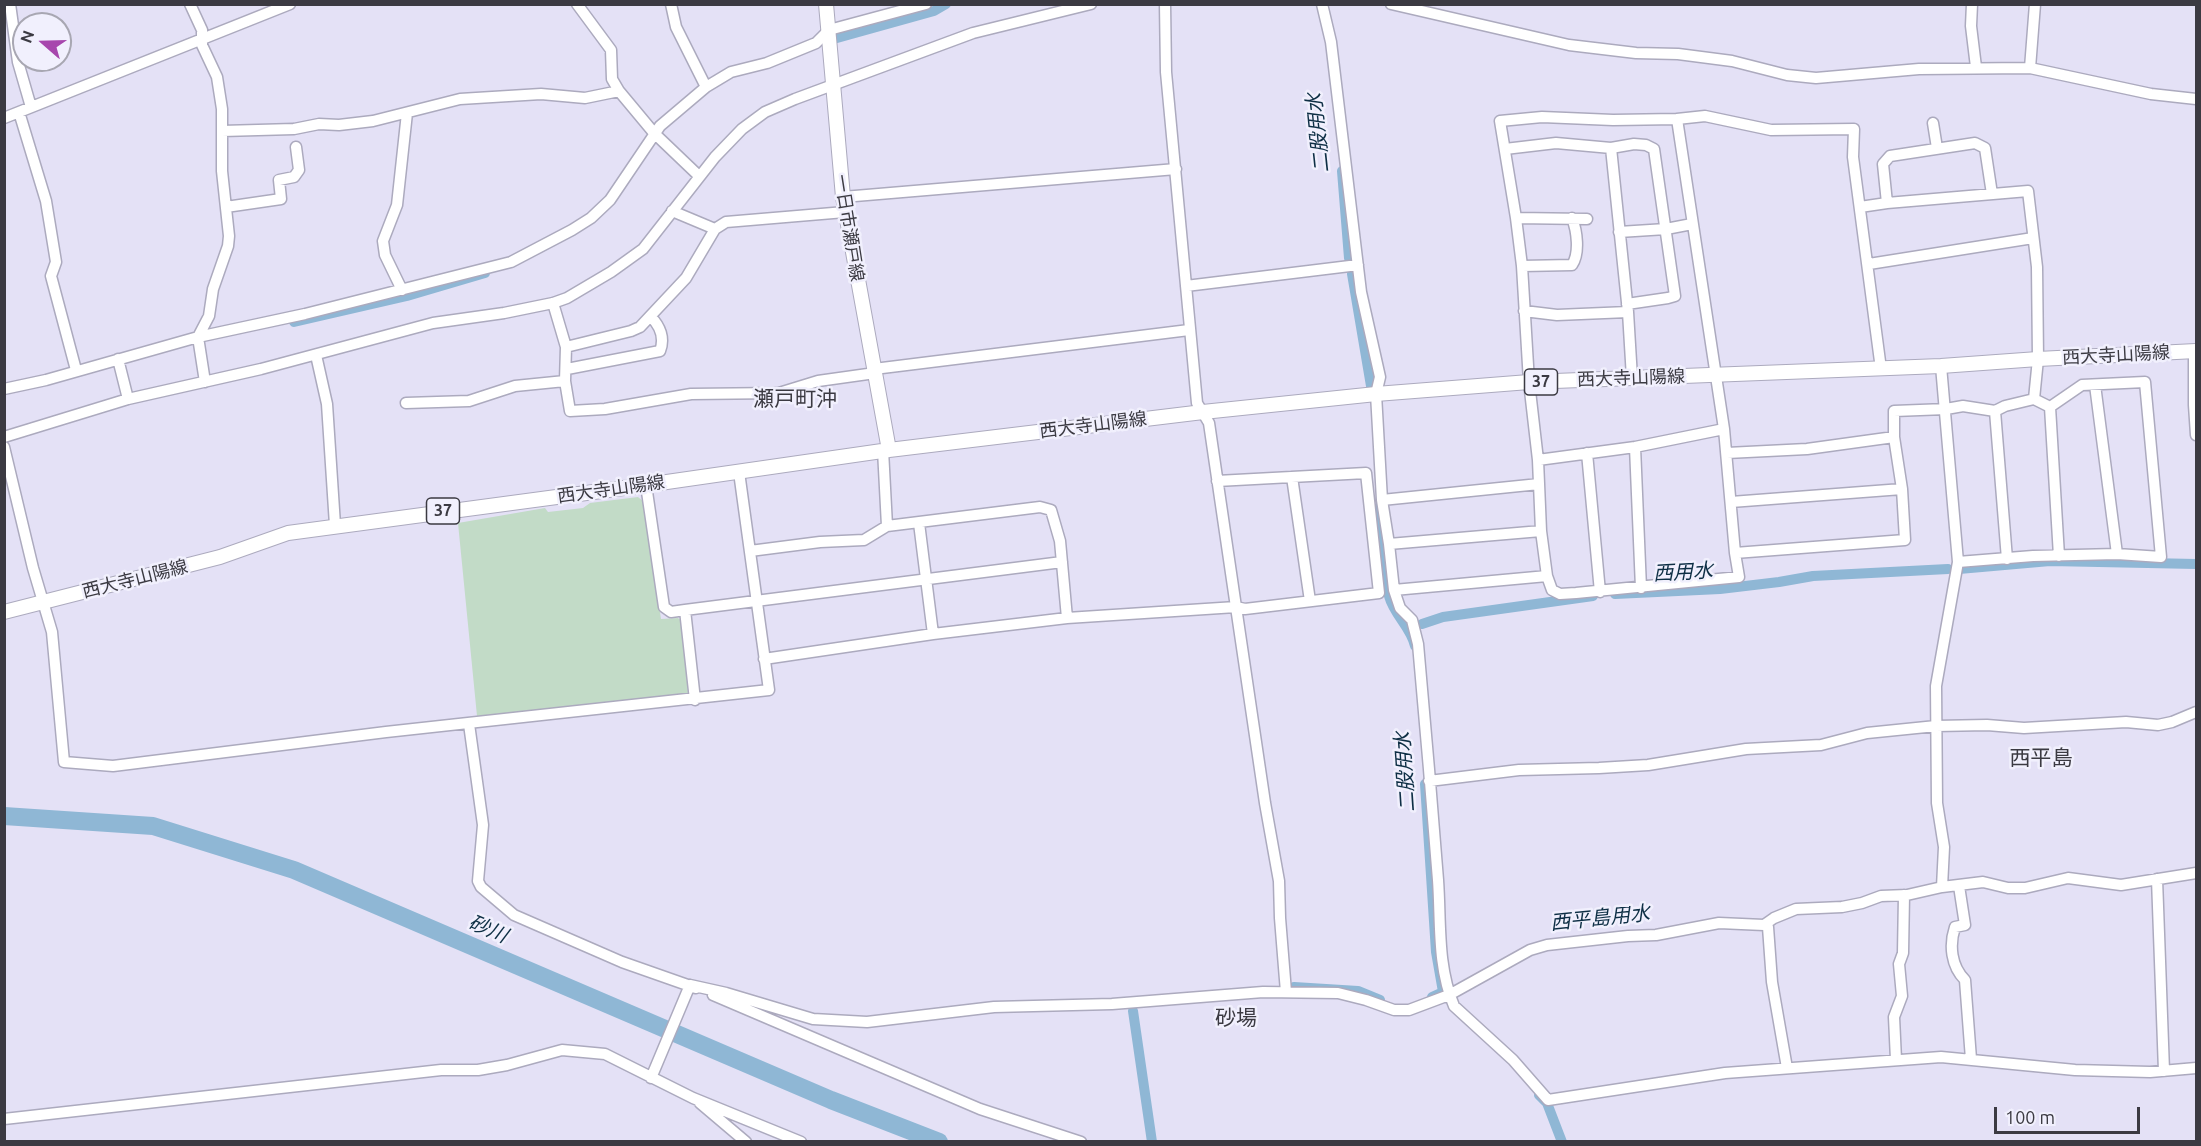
<!DOCTYPE html>
<html>
<head>
<meta charset="utf-8">
<style>
	body { margin:0 }
	#map { position:relative; width:2201px; height:1146px; overflow:hidden; background:#e4e1f6; font-family:Ubuntu,sans-serif }
	canvas { display:block }
	.frame { position:absolute; inset:0; border:6px solid #3b3a42; pointer-events:none }
	.north { position:absolute; left:12px; top:12px; width:60px; height:60px; box-sizing:border-box; background:#f1f0fd; border:2px solid #a8a7b2; border-radius:50%; rotate:290deg; font-size:16px; font-weight:700; line-height:24px; text-align:center; color:#3b3a42 }
	.north::after { content:''; display:block; margin:auto; width:21px; height:27px; background:#a746ad; clip-path:polygon(50% 0,100% 100%,50% 72%,0 100%) }
	.scale { position:absolute; left:1994px; top:1107px; width:146px; height:27px; box-sizing:border-box; border:3px solid #3b3a42; border-top:0; padding-left:8px; font-size:18px; line-height:21px; white-space:nowrap; color:#3b3a42; -webkit-text-stroke:4px #f1f0fd; paint-order:stroke }
</style>
</head>
<body>
<div id="map">
<canvas width="2201" height="1146"></canvas>
<div class="frame"></div>
<div class="north">N</div>
<div class="scale">100 m</div>
</div>
<script>
const context = document.querySelector('canvas').getContext('2d');
context.lineJoin = 'round';
function fill(path, color) { context.fillStyle = color; context.fill(path, 'evenodd'); }
function strokePath(path, color, width, dash) { context.strokeStyle = color; context.lineWidth = width; context.lineCap = dash ? 'butt' : 'round'; context.setLineDash(dash || []); context.stroke(path); }
function drawText(font, color, halo, rows, align = 'center') {
  context.font = font + ' Ubuntu,"Noto Sans JP",sans-serif'; context.lineWidth = 5; context.setLineDash([]); context.textBaseline = 'middle'; context.strokeStyle = halo; context.fillStyle = color; for (const [text, x, y, turn = 0] of rows) {
    context.save(); context.translate(x, y); context.rotate((+turn || 0) * Math.PI / 180); context.textAlign = isNaN(turn) ? turn : align; if (halo) context.strokeText(text, 0, 0); context.fillText(text, 0, 0); context.restore();
  }
}
fill(new Path2D(`
	M638 497 644 502 661 619 678 618 682 621 688 694 619 704 610 702 477 716 458 523 545 508 548 512 583 508 590 503Z`), '#c2dbc7');
strokePath(new Path2D(`
	M837 38 934 11 946 4
	M1342 171 1349 258
	M1352 274 1371 386
	M294 322 407 296 485 273
	M1379 507C1381 536 1382 568 1389 596 1394 615 1411 627 1415 646
	M1959 569 2050 561 2196 564
	M1615 594 1720 589 1779 582 1813 576 1948 569
	M1422 624 1443 617 1593 596
	M1425 784 1436 952 1443 992 1432 997
	M1294 987 1358 991 1380 1000
	M1133 1011 1152 1142
	M1539 1095 1547 1103 1562 1142`), '#8fb7d5', 10);
strokePath(new Path2D(`
	M4 816 153 826 294 870 831 1100 939 1142`), '#8fb7d5', 18);
const minor = new Path2D(`
	M10 4 18 62 31 107
	M577 4 611 50 612 79 619 91 654 133 699 176
	M671 4 676 27 706 87
	M1322 4 1331 42 1361 292 1380 377 1376 394 1382 500 1389 544 1394 590 1400 608 1412 620 1418 644C1425 723 1432 801 1438 880 1441 922 1437 966 1454 1006L1513 1060 1548 1100 1725 1073 1941 1057 2075 1070 2150 1072 2196 1068
	M1391 4 1569 45 1636 53 1678 54 1732 61 1787 75 1816 78 1919 69 2030 68 2151 94 2196 99
	M1972 4 1971 26 1976 67
	M2030 68 2035 4
	M19 112 46 201 56 262 51 276 76 370
	M4 118 290 4
	M1677 119 1724 429 1735 553 1739 577 1576 593 1560 594 1552 590 1547 576 1541 531 1538 460 1529 382 1522 266 1516 218 1500 121 1542 117 1613 120 1677 119 1705 116 1771 130 1854 129 1853 157 1881 369
	M1933 123 1937 148
	M222 131 294 129 319 124 339 125 373 121 460 99 541 94 585 98 619 91
	M1611 148 1628 312 1632 378
	M1505 149 1556 143 1611 148 1634 144 1646 145 1654 149 1675 296 1668 298 1627 304
	M843 197 1176 169
	M1887 203 1883 164 1890 156 1975 143 1985 148 1992 194
	M226 207 281 199 279 180 294 177 299 170 296 147
	M1860 207 1887 203 2028 191 2037 267 2038 359 2034 399
	M672 211 715 229
	M1516 218 1587 219
	M1619 232 1666 229 1692 224
	M1869 264 2033 238
	M1522 266 1572 265C1580 253 1577 231 1572 218
	M1186 286 1358 265
	M402 290 385 255 383 241 397 205 407 113
	M553 303 566 347 565 381 570 411 605 409 691 394 779 393 818 381 875 373
	M1524 311 1557 315 1628 312
	M566 347 631 331 640 327 686 278 715 229 726 222 845 212
	M2194 351V405
	M316 355 327 404 335 525
	M118 359 128 399
	M1941 366 1958 562 1936 686 1937 803 1944 847 1942 887
	M567 369 660 351C665 338 660 326 651 317
	M874 369 1189 330
	M205 382 198 337 305 314 511 262 572 230 591 218 610 200 660 126 706 87 731 72 767 63 816 43 829 30 926 4
	M2095 385 2117 554
	M4 389 46 380 198 337 209 316 213 289 228 246 229 236 222 171V109L217 77 202 45V30L190 4
	M406 403 469 401 515 386 565 381
	M2196 405H2194L2196 435
	M2050 407 2059 556
	M1995 411 2007 559
	M4 437 128 399 261 369 433 323 504 313 553 303 567 298 611 272 643 249 715 157 742 129 765 112 795 99 973 33 1091 4
	M4 447 33 568 52 632 64 762 113 766 386 732 769 690 739 472
	M1635 447 1641 588
	M883 450 887 526
	M1587 453 1600 592
	M1727 453 1807 449 1894 437
	M1538 460 1635 447 1724 429
	M1292 477 1310 601
	M1217 481 1366 473 1379 593 1245 609 1236 607 1265 803 1279 881 1280 918 1286 992
	M646 485 664 607 671 612 685 610 695 700
	M1382 500 1539 484
	M1731 502 1902 489
	M919 523 933 634
	M1389 544 1541 531
	M750 551 820 542 864 540 887 526 1040 507 1051 510 1060 541 1067 618
	M1735 553 1905 540 1902 489 1894 437V411L1946 409 1963 406 1995 411 2005 406 2034 399 2050 407 2082 385 2145 382 2161 557 2117 554 2033 556 1958 562
	M1394 590 1547 576
	M685 610 1062 562
	M764 659 933 634 1067 618 1236 607 1209 423 1197 403 1166 72 1165 4
	M469 724 483 825 478 881 481 887 514 915 622 962 696 988
	M1429 781 1519 770 1599 768 1648 765 1746 749 1821 745 1867 733 1936 726 1987 725 2024 728 2126 722 2158 725 2172 722 2196 712
	M2157 879 2164 1071
	M1959 886 1965 925 1955 927C1949 945 1951 966 1965 980L1971 1059
	M1766 924 1768 927 1772 982 1787 1068
	M690 985 726 993 813 1019 867 1022 994 1007 1112 1004 1263 992 1338 993 1366 1000 1394 1010H1409L1449 995 1530 950 1547 945 1628 936 1656 935 1719 923 1764 925 1774 918 1796 909 1842 907 1862 903 1881 896 1907 895 1942 887 1983 882 2008 888H2025L2068 878 2121 885 2196 873
	M713 995 980 1109 1081 1142
	M1896 1060 1894 1017 1902 996 1899 964 1903 953 1904 895
	M651 1078 690 985
	M700 1103 746 1142
	M4 1119 441 1070H478L507 1065 562 1050 605 1054 693 1098 801 1142`);
const major = new Path2D(`
	M826 4 843 197 889 450
	M4 612 220 557 288 533 646 485 889 450 1203 412 1376 394 1529 382 1941 366 2038 359 2196 351`);
strokePath(minor, '#acaabe', 13);
strokePath(major, '#acaabe', 16);
strokePath(minor, '#fff', 10);
strokePath(major, '#fff', 14);
for (const [x, y, w] of [
	[1541,382,33],
	[443,511,33]
]) { const box = new Path2D(); box.roundRect(x - w / 2, y - 13, w, 26, 4.5); context.fillStyle = '#f1f0fd'; context.fill(box); strokePath(box, '#3b3a42', 1.5); }
drawText('bold 16px', '#3b3a42', null, [
	["37",1541,382],
	["37",443,511]
]);
drawText('18px', '#3b3a42', '#f1f0fd', [
	["一日市瀬戸線",849,228,81],
	["西大寺山陽線",2116,355,-3],
	["西大寺山陽線",1631,378,-2],
	["西大寺山陽線",1093,425,-7],
	["西大寺山陽線",611,489,-8],
	["西大寺山陽線",135,579,-14]
]);
drawText('italic 20px', '#0e2f45', '#f1f0fd', [
	["二股用水",1318,133,-96],
	["西用水",1683,572,-3],
	["二股用水",1405,772,-94],
	["西平島用水",1600,918,-6],
	["砂川",488,929,23]
]);
drawText('21px', '#3b3a42', '#f1f0fd', [
	["瀬戸町沖",795,399],
	["西平島",2041,758],
	["砂場",1236,1018]
]);
</script>
</body>
</html>
